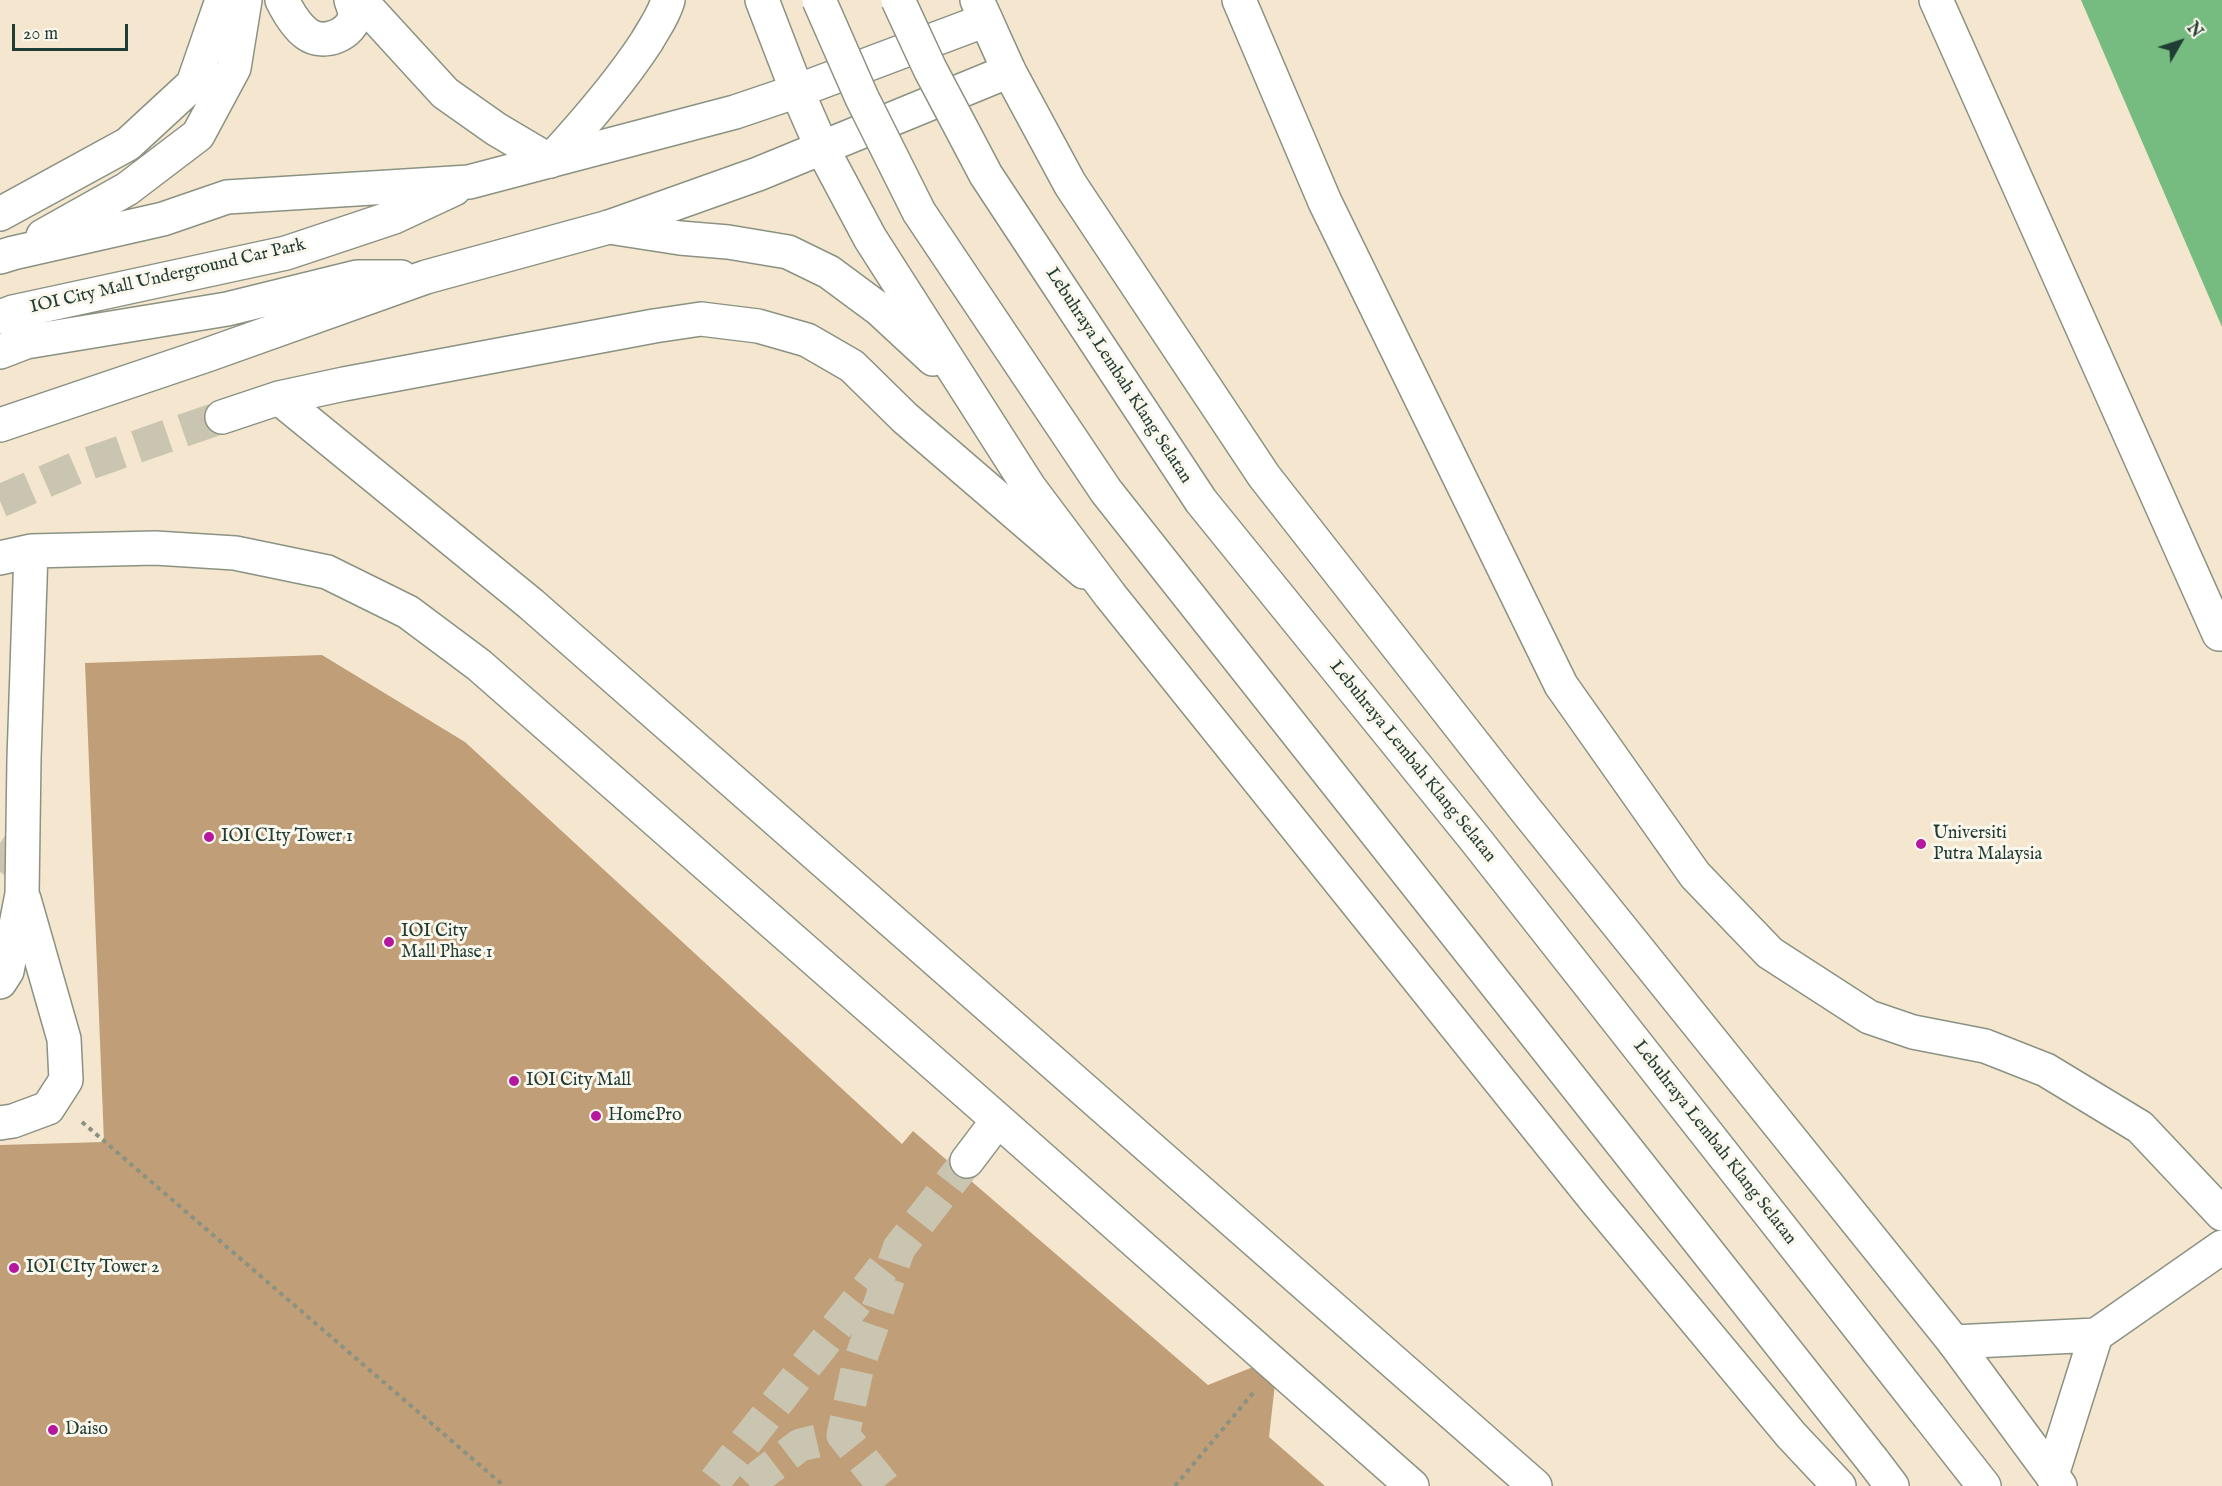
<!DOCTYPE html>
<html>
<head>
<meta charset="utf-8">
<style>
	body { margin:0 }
	#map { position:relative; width:2222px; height:1486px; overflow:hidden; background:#f5e7cf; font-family:"IM FELL English",serif }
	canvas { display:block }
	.north { position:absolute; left:2150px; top:12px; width:60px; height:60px; -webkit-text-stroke:4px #fbf7ec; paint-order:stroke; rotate:51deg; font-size:16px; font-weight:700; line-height:24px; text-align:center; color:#1f3d34 }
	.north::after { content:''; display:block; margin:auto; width:21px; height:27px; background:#1f3d34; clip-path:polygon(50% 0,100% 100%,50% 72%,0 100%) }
	.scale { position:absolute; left:12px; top:24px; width:116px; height:27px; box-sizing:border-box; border:3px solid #1f3d34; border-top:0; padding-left:8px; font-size:18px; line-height:21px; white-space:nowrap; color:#1f3d34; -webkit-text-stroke:4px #fbf7ec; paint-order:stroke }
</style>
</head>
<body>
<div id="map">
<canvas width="2222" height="1486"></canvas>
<div class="north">N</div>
<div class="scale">20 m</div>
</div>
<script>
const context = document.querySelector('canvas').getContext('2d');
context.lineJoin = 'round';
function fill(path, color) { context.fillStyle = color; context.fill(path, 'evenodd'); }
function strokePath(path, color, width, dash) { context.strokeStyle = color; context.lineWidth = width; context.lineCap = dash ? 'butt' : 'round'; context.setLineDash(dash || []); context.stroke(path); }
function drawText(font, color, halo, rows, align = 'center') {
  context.font = font + ' "IM FELL English",serif'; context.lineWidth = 6; context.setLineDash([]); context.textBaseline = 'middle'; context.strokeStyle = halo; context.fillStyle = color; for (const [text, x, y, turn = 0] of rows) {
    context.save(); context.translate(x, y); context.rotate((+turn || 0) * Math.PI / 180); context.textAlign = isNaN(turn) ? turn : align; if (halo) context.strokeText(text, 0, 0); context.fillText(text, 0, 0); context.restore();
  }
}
fill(new Path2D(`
	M2081 0H2222V327Z`), '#76bb7f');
fill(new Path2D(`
	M322 655 465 742 902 1144 913 1131 1208 1385 1278 1357 1269 1437 1325 1486H0V1145L104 1142 85 663Z`), '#bf9e78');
strokePath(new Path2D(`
	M0 501 81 466 222 417
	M0 872 22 840
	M715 1481 883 1268
	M750 1486 762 1474 800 1445 843 1435
	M884 1486 843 1435 857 1370 899 1248 967 1161`), '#cac5b0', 33, [33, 16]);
const minor = new Path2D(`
	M282 0C288 12 296 26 307 34 323 46 353 35 355 14 355 10 352 4 351 0
	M360 0 445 93 496 129 550 161
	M1239 0 1325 202 1561 685 1695 875 1770 953 1869 1017 1913 1032 1985 1046 2046 1070 2140 1127 2222 1214
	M1936 0 2219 634
	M0 214 128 144 193 84 222 0
	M43 236 127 189 198 135 234 68 245 0
	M0 257 13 253 163 219 227 197 469 182 735 112 797 91 986 20
	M0 317 13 312 286 253 394 217 454 189
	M0 352 26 342 227 309 357 277H401
	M279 398 531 604 1535 1486
	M222 417 279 398 344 384 654 326 701 319 758 326 807 340 852 366 905 418 1084 572
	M0 425 207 355 426 277 609 227 758 174 1009 71
	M0 558 31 551 155 548 235 553 327 572 408 612 479 665 998 1120 1412 1486
	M0 982 7 971 22 894 24 759 31 551
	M0 1123 13 1121 48 1108 66 1080 64 1039 24 899
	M967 1161 998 1120
	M1954 1342 2096 1335 2222 1247
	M2052 1475 2096 1335`);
const highway = new Path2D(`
	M762 0 797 91 822 148 870 238 1029 487 1110 595 1593 1197 1791 1435 1839 1486
	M977 0 1009 71 1070 184 1264 476 1525 809 1954 1342 2060 1486
	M550 161C585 123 619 84 647 41 655 27 664 15 668 0
	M609 227 680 238 728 242 788 252 829 272 879 309 933 359
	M1929 1416 1984 1486
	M1873 1461 1892 1486`);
strokePath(minor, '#8a9282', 36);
strokePath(highway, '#8a9282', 36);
strokePath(new Path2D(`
	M82 1122 504 1486
	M1175 1486 1253 1393`), '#8a9282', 4, [4.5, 4.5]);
strokePath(minor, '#fff', 33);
strokePath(highway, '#fff', 33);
const highwayBridge = new Path2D(`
	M819 0 862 98 919 212 1106 491 1873 1461
	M898 0 930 69 986 175 1201 501 1475 839 1929 1416`);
strokePath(highwayBridge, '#8a9282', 36, []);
strokePath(highwayBridge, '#fff', 33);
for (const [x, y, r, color] of [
	[209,837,6,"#b5179e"],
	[1921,844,6,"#b5179e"],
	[389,942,6,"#b5179e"],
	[514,1081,6,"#b5179e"],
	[596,1116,6,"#b5179e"],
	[14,1268,6,"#b5179e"],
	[53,1430,6,"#b5179e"]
]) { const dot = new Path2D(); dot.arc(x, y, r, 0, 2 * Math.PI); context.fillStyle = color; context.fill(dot); strokePath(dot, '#fbf7ec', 2); }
drawText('18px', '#1f3d34', '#fbf7ec', [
	["IOI City Mall Underground Car Park",168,277,-13],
	["Lebuhraya Lembah Klang Selatan",1118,376,57],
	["Lebuhraya Lembah Klang Selatan",1412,762,51],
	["Lebuhraya Lembah Klang Selatan",1714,1143,52]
]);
drawText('18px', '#1f3d34', '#fbf7ec', [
	["Universiti",1933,834],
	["Putra Malaysia",1933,855],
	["IOI CIty Tower 1",221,837],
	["IOI City",401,932],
	["Mall Phase 1",401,953],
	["IOI City Mall",526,1081],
	["HomePro",608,1116],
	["IOI CIty Tower 2",26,1268],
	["Daiso",65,1430]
], 'left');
</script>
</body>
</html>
